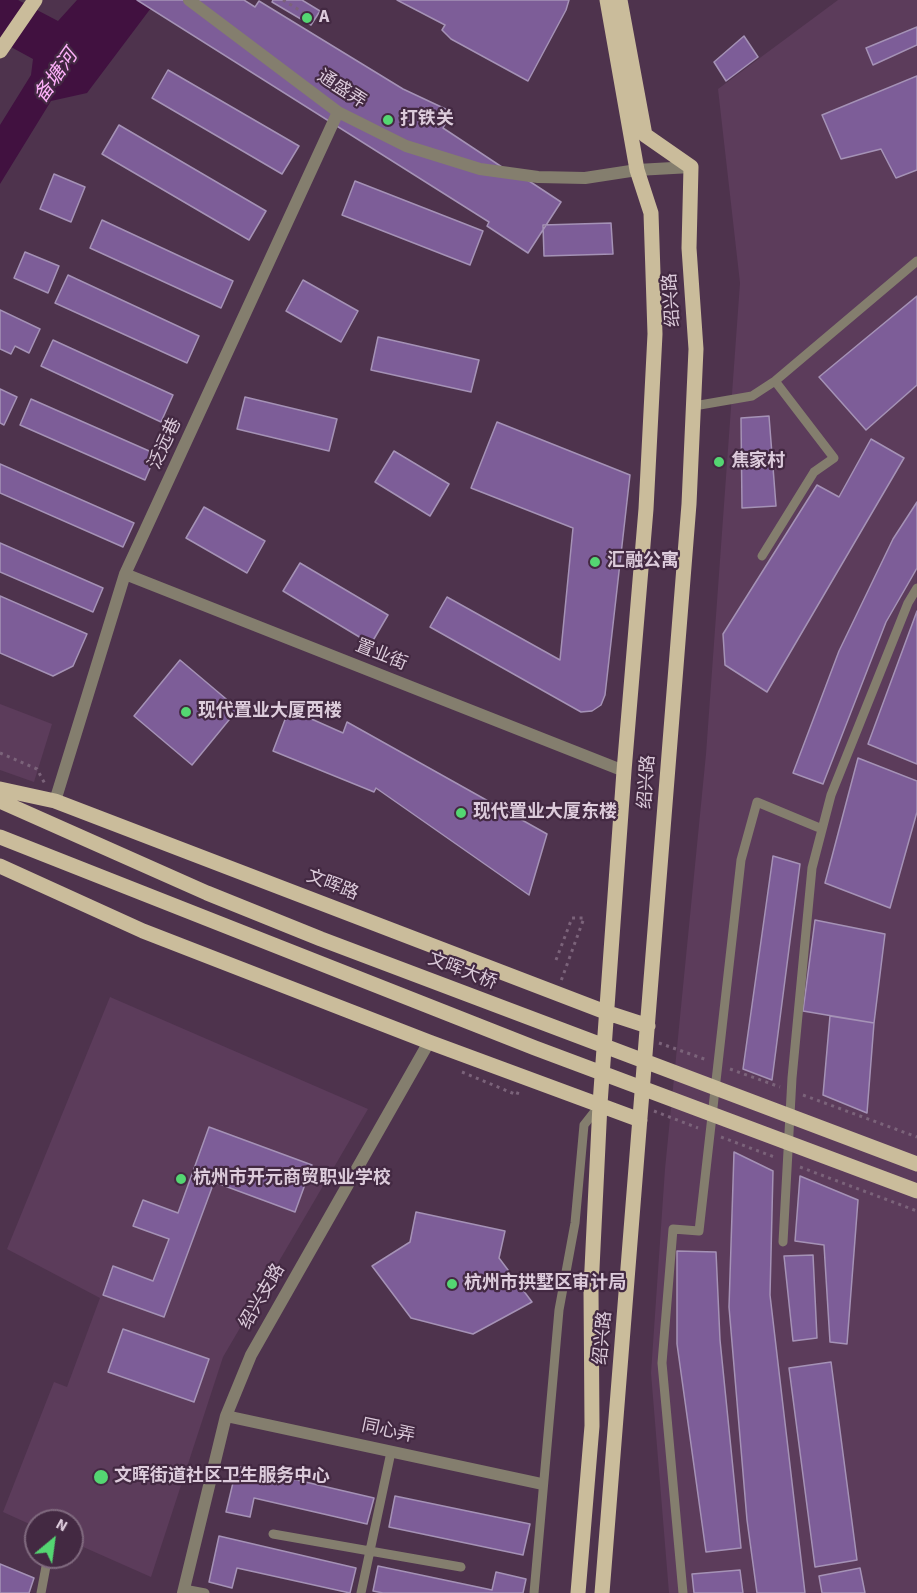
<!DOCTYPE html>
<html>
<head>
<meta charset="utf-8">
<style>
	body { margin:0 }
	#map { position:relative; width:917px; height:1593px; overflow:hidden; background:#4e334d; font-family:"Source Sans 3",sans-serif }
	canvas { display:block }
	.north { position:absolute; left:24px; top:1509px; width:60px; height:60px; box-sizing:border-box; background:#432942; border:2px solid #806a7f; border-radius:50%; rotate:29deg; font-size:16px; font-weight:700; line-height:24px; text-align:center; color:#dccbdb }
	.north::after { content:''; display:block; margin:auto; width:21px; height:27px; background:#54d672; clip-path:polygon(50% 0,100% 100%,50% 72%,0 100%) }
</style>
</head>
<body>
<div id="map">
<canvas width="917" height="1593"></canvas>
<div class="north">N</div>
</div>
<script>
const context = document.querySelector('canvas').getContext('2d');
context.lineJoin = 'round';
function fill(path, color) { context.fillStyle = color; context.fill(path, 'evenodd'); }
function strokePath(path, color, width, dash) { context.strokeStyle = color; context.lineWidth = width; context.lineCap = dash ? 'butt' : 'round'; context.setLineDash(dash || []); context.stroke(path); }
function drawText(font, color, halo, rows, align = 'center') {
  context.font = font + ' "Source Sans 3","Noto Sans SC",sans-serif'; context.lineWidth = 4.5; context.setLineDash([]); context.textBaseline = 'middle'; context.strokeStyle = halo; context.fillStyle = color; for (const [text, x, y, turn = 0] of rows) {
    context.save(); context.translate(x, y); context.rotate((+turn || 0) * Math.PI / 180); context.textAlign = isNaN(turn) ? turn : align; if (halo) context.strokeText(text, 0, 0); context.fillText(text, 0, 0); context.restore();
  }
}
fill(new Path2D(`
	M838 0H917V1593H669L651 1373 665 1169 706 754 740 283 718 89Z
	M0 704 52 724 34 782 0 770Z
	M110 997 368 1109 223 1357 151 1577 72 1542V1521H36V1527L3 1512 54 1382 67 1387 100 1298 7 1249Z`), '#5c3c5b');
fill(new Path2D(`
	M0 0H18L58 21 77 0H157L87 93 51 101 0 184V125L31 75 33 59 0 41Z`), '#411140');
const building = new Path2D(`
	M137 0H244L255 7 259 1 403 89 452 112 443 128 517 177 520 175 561 202 528 253 487 226 489 222Z
	M273 0H302L320 11 311 25 272 2Z
	M397 0H569L566 10 528 81 451 39 442 30 445 25Z
	M917 27V45L873 65 866 48Z
	M744 36 758 57 726 81 714 62Z
	M168 70 299 146 282 174 152 98Z
	M917 76V170L896 178 881 149 841 159 822 115Z
	M119 125 266 211 249 240 102 154Z
	M54 174 85 187 71 222 40 209Z
	M355 181 483 231 470 265 342 215Z
	M102 220 233 281 221 308 90 248Z
	M611 223 613 254 544 256 543 225Z
	M25 252 59 266 48 293 14 278Z
	M68 275 199 336 187 363 55 303Z
	M303 280 358 311 341 342 286 311Z
	M917 296V385L866 430 819 377Z
	M0 310 40 329 29 353 15 346 11 354 0 349Z
	M378 337 479 360 471 392 371 370Z
	M53 340 173 395 161 422 41 366Z
	M0 389 17 397 4 425 0 423Z
	M245 397 337 419 329 451 237 429Z
	M31 399 156 454 145 480 20 425Z
	M769 416 776 506 742 508 741 418Z
	M497 422 630 475 605 695 601 705 592 711 581 712 430 627 447 597 560 660 573 528 471 488Z
	M871 439 904 458 767 692 725 665 723 634 817 485 839 497Z
	M394 451 449 484 430 516 375 482Z
	M0 464 134 523 123 547 0 493Z
	M917 502V568L886 622 823 784 793 773 839 651 893 539Z
	M204 507 265 541 247 573 186 538Z
	M0 543 103 588 93 612 0 572Z
	M300 563 388 615 371 644 283 591Z
	M0 596 87 634 73 666 53 676 0 653Z
	M917 611V764L868 744Z
	M180 660 238 709 192 765 134 716Z
	M289 709 343 733 347 722 547 834 529 895 376 788 374 792 273 751Z
	M858 758 917 781V812L890 908 825 883Z
	M773 856 800 864 772 1080 743 1069Z
	M815 920 885 934 874 1023 803 1011Z
	M830 1016 874 1023 867 1113 823 1095Z
	M209 1127 312 1165 295 1212 214 1182 164 1317 103 1295 113 1266 153 1281 169 1239 133 1226 143 1200 178 1213Z
	M734 1152 773 1171 770 1295 805 1593H757L747 1520 729 1307Z
	M800 1176 858 1200 847 1344 830 1342 824 1245 795 1241Z
	M416 1212 505 1231 499 1258 532 1302 473 1334 411 1318 372 1266 410 1242Z
	M677 1251 716 1252 720 1340 741 1548 706 1552 677 1344Z
	M813 1255 817 1338 793 1341 784 1256Z
	M123 1329 209 1359 194 1402 108 1372Z
	M831 1362 857 1560 815 1567 789 1368Z
	M237 1466 374 1498 367 1524 254 1498 250 1517 226 1512Z
	M395 1496 530 1524 523 1555 389 1527Z
	M219 1536 356 1568 350 1593 237 1568 232 1588 209 1582Z
	M0 1564 34 1578 29 1593H0Z
	M378 1566 492 1590 496 1572 526 1579 523 1593H383L373 1591Z
	M860 1568 865 1593H822L819 1576Z
	M740 1570 743 1593H694L692 1574Z`);
fill(building, '#7d5d98');
strokePath(building, '#a592b6', 1.5);
strokePath(new Path2D(`
	M283 0 304 13
	M0 753 37 769 45 784
	M556 960 572 918H584L561 981
	M659 1043 707 1060
	M730 1069 780 1087
	M462 1072 517 1095 519 1089
	M803 1095 917 1137
	M654 1111 698 1128
	M721 1137 777 1158
	M800 1167 917 1211`), '#7b637a', 3, [3, 4.5]);
strokePath(new Path2D(`
	M694 406 752 396 775 381 917 261
	M762 556 814 472 834 458 775 381
	M783 1242 792 1078 812 868 831 795 908 603 917 588
	M273 1534 461 1567
	M184 1589 205 1593
	M41 1593 47 1561
	M361 1593 391 1452
	M534 1593 559 1310 575 1223 584 1125 599 1106
	M683 1593 662 1363 673 1229 699 1231 741 860 757 802 822 829`), '#847e6e', 9);
strokePath(new Path2D(`
	M189 0 338 112 406 146 480 169 538 177 585 178 637 170 691 167
	M125 574 624 771
	M55 801 125 574 338 112
	M226 1416 542 1484
	M183 1593 226 1416 251 1355 429 1042`), '#847e6e', 12);
strokePath(new Path2D(`
	M0 51 35 0
	M0 789 55 801 608 1013 648 1026
	M0 801 207 893 321 939 917 1164
	M0 837 535 1048 917 1191
	M0 866 143 931 429 1042 640 1120
	M578 1593 592 1426 591 1289 600 1104 624 771 646 509 655 334 651 213 637 170 607 0
	M602 1593 689 504 696 349 689 248 691 167 645 135 620 0`), '#cabc9b', 15);
for (const [x, y, r, color] of [
	[307,18,6,"#54d672"],
	[388,120,6,"#54d672"],
	[719,462,6,"#54d672"],
	[595,562,6,"#54d672"],
	[186,712,6,"#54d672"],
	[461,813,6,"#54d672"],
	[181,1179,6,"#54d672"],
	[452,1284,6,"#54d672"],
	[101,1477,8,"#54d672"]
]) { const dot = new Path2D(); dot.arc(x, y, r, 0, 2 * Math.PI); context.fillStyle = color; context.fill(dot); strokePath(dot, '#432942', 2); }
drawText('bold 18px', '#dccbdb', '#432942', [
	["A",319,18],
	["打铁关",400,120],
	["焦家村",731,462],
	["汇融公寓",607,562],
	["现代置业大厦西楼",198,712],
	["现代置业大厦东楼",473,813],
	["杭州市开元商贸职业学校",193,1179],
	["杭州市拱墅区审计局",464,1284],
	["文晖街道社区卫生服务中心",114,1477]
], 'left');
drawText('18px', '#dccbdb', '#432942', [
	["通盛弄",341,90,33],
	["绍兴路",673,300,-94],
	["泛远巷",166,444,-65],
	["置业街",381,656,22],
	["绍兴路",648,782,-86],
	["文晖路",332,886,21],
	["文晖大桥",462,972,21],
	["绍兴支路",263,1297,-60],
	["绍兴路",604,1338,-85],
	["同心弄",388,1432,12]
]);
drawText('italic 20px', '#fdb0f9', '#432942', [
	["备塘河",57,77,-55]
]);
</script>
</body>
</html>
